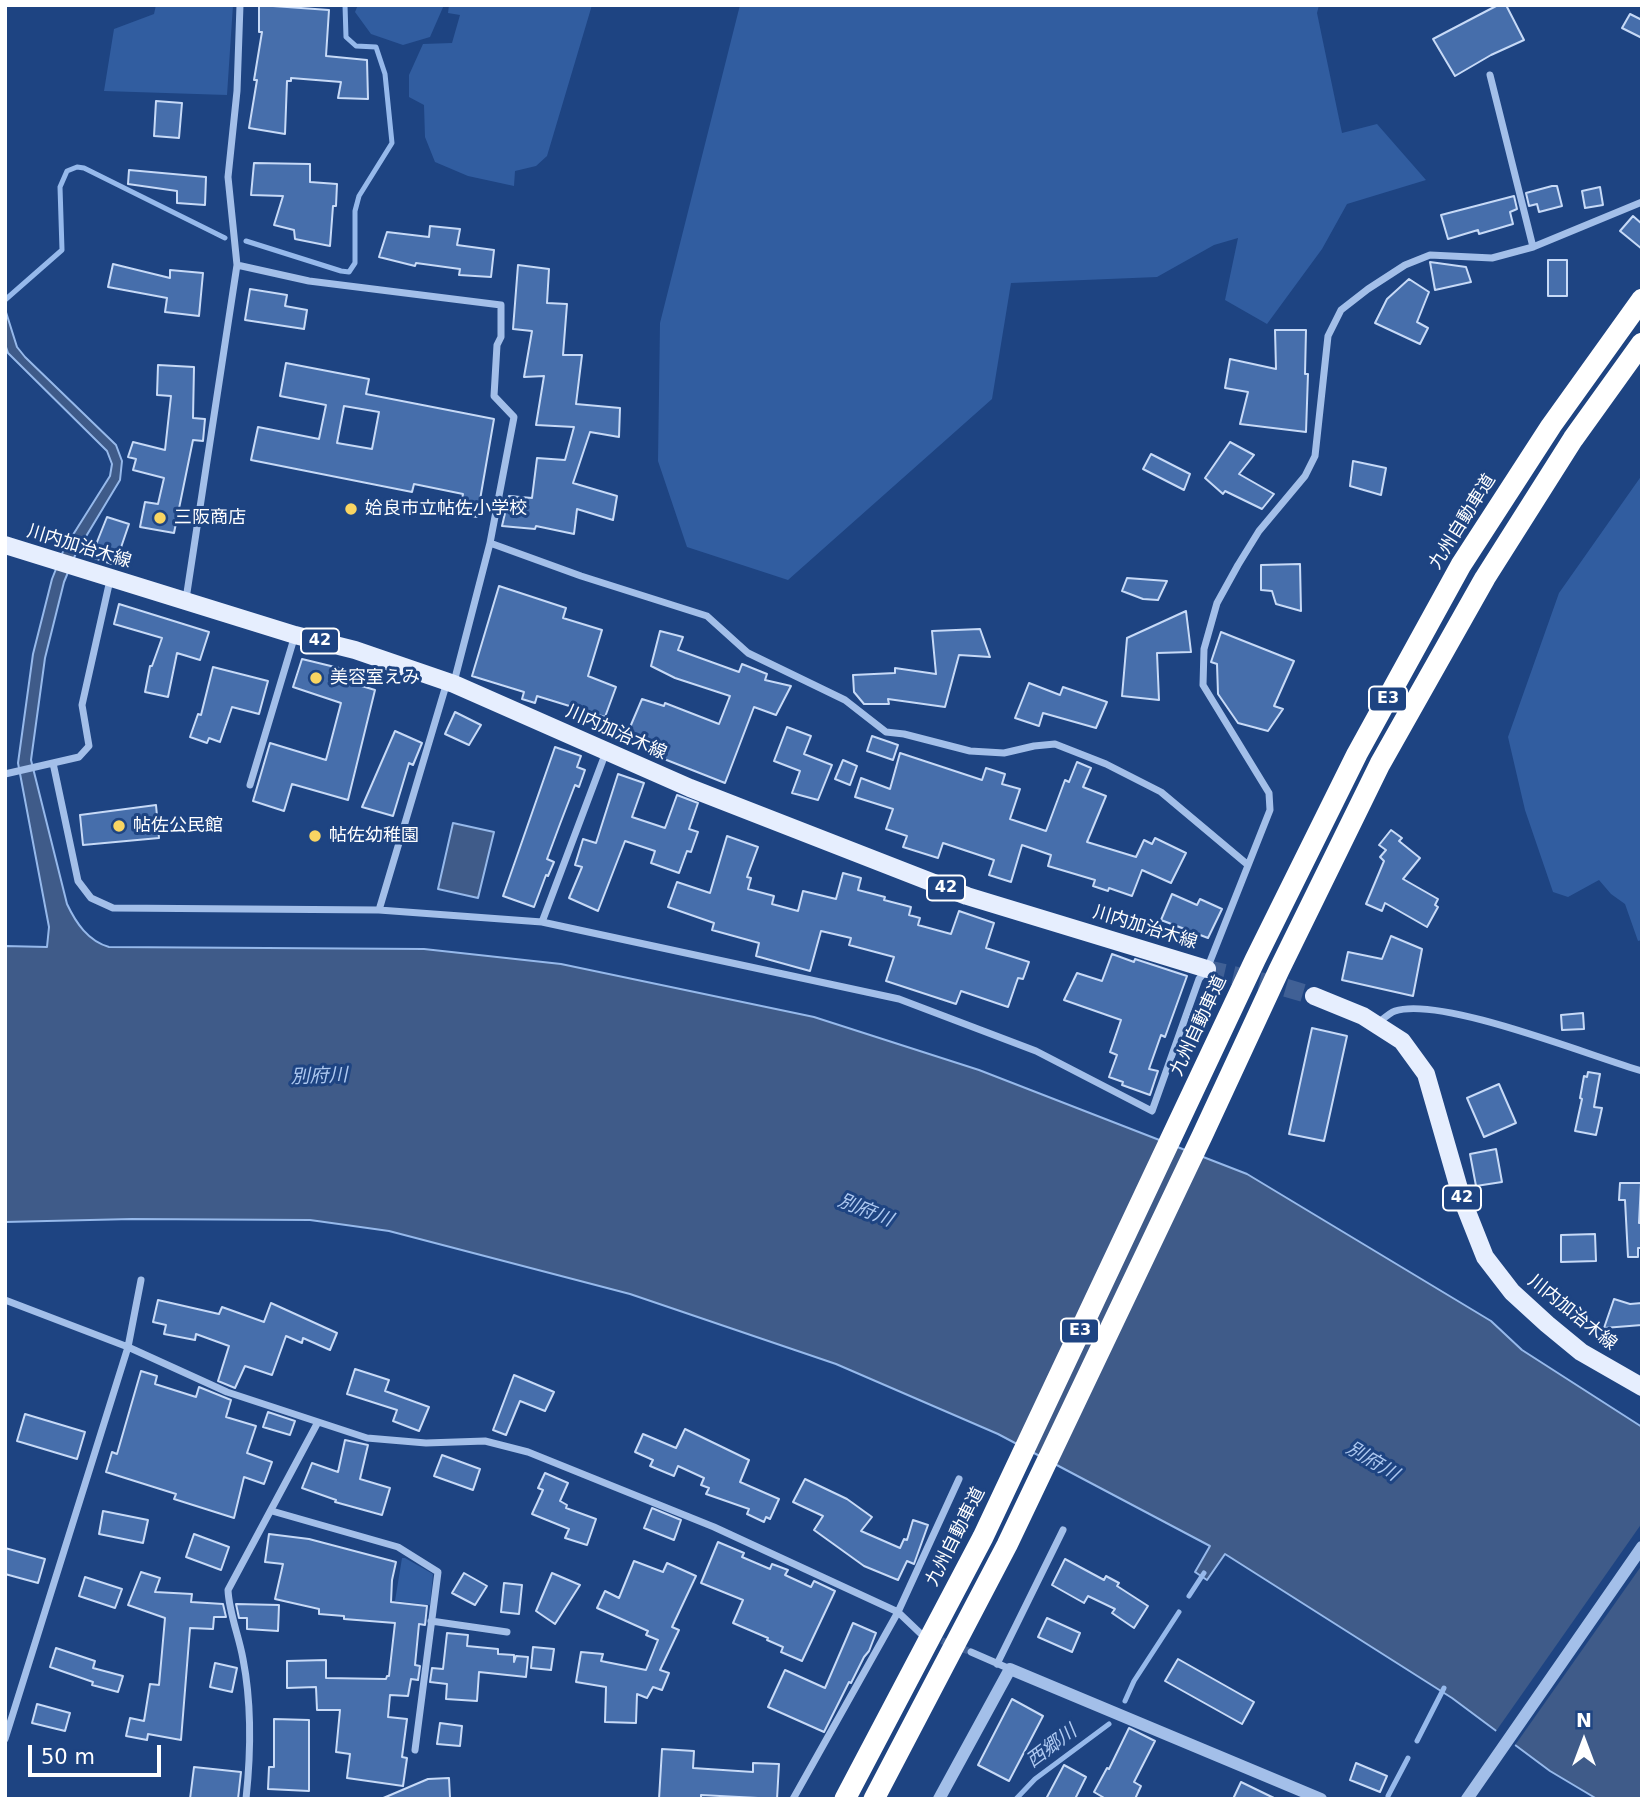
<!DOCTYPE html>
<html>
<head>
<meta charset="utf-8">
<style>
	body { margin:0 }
	#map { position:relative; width:1647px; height:1804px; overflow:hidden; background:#1e4482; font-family:"DejaVu Sans",sans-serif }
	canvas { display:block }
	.frame { position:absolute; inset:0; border:7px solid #fff; pointer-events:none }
	.north { position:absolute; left:1549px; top:1706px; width:70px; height:70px; -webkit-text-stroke:5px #1e4482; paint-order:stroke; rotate:0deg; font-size:19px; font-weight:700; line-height:28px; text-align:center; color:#fff }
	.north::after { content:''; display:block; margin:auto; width:24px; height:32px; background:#fff; clip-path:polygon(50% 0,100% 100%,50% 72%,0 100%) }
	.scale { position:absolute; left:28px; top:1745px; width:133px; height:32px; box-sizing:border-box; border:4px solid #fff; border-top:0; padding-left:9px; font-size:21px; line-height:24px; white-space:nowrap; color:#fff; -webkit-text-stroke:5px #1e4482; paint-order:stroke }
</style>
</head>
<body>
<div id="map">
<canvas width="1647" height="1804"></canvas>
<div class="frame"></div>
<div class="north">N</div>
<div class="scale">50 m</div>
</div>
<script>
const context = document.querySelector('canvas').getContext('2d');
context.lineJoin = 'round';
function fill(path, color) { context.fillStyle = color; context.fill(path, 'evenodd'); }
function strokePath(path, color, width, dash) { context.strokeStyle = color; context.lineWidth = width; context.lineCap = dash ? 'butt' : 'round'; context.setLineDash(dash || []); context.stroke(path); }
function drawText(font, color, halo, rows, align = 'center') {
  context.font = font + ' "DejaVu Sans","Noto Sans JP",sans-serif'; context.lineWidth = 6; context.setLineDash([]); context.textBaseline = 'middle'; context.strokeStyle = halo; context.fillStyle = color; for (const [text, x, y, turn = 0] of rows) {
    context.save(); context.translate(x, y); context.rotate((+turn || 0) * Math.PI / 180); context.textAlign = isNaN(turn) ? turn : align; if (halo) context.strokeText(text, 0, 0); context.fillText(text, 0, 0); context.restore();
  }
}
fill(new Path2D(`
	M156 5H233L227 95 104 91 114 29 154 14Z
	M358 5H444L430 37 403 45 371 34 355 12Z
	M449 5H592L547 156 536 166 515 171 514 186 468 176 435 162 425 137 424 105 409 97V75L423 44 452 43 460 15 448 13Z
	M740 5H1319L1317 13 1342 133 1377 124 1426 180 1347 204 1322 249 1267 324 1225 300 1238 238 1214 245 1157 277 1011 283 992 399 788 580 687 547 658 461 660 323Z
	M1642 475V940L1638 941 1625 904 1611 894 1599 880 1568 897 1553 892 1525 810 1508 737 1559 593Z
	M402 1558H405L433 1574 430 1605 395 1601Z`), '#315da0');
const water = new Path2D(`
	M5 309 17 347 25 357 116 445 122 461 120 480 76 553 64 582 45 658 31 760 67 904C76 923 88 941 109 947L424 949 561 964 814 1017 979 1070 1247 1174 1491 1321 1522 1350 1642 1427V1799H1597L1550 1771 1452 1698 1225 1554 1207 1580 1195 1572 1210 1546 998 1434 836 1364 630 1294 389 1231 310 1220 132 1219 5 1222V946L47 947 49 927 18 763 33 654 52 579 64 549 110 476 112 464 107 451 8 353 5 344Z
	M453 823 494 832 478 898 438 889Z`);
fill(water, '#3f5b89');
strokePath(water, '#96b9eb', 2);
fill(new Path2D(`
	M1642 1523V1565L1513 1748 1494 1734Z`), '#1e4482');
strokePath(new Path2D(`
	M246 241 341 271 349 272 355 263V211L359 196 392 143 385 74 376 47 356 46 346 37 345 5
	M5 300 62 250 60 187 67 171 77 167 84 168 225 238
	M1189 1596 1204 1573
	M1125 1701 1134 1681 1179 1612
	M1417 1741 1444 1688
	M1388 1796 1408 1758
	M1016 1799 1035 1779 1109 1724`), '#96b9eb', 5);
const building = new Path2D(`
	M259 5 329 10 326 56 367 60 368 99 338 98 341 82 291 78V81H287L285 134 249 128 257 80H254L262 32H259Z
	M1498 5H1506L1524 40 1491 55 1455 76 1433 39Z
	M1630 14 1642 20V38L1622 28Z
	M156 101 182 103 179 138 154 136Z
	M254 163 310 164V182L337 184 336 206H333L330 246 295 239 294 230 274 225 283 196 251 195Z
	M129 170 206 177 205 205 177 203V191L128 184Z
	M1552 186H1557L1562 206 1539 212 1537 204 1529 206 1526 193Z
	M1600 187 1603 205 1585 208 1582 191Z
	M1514 196 1517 209 1510 212 1513 224 1479 234 1478 230 1448 239 1441 215Z
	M1633 216 1642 224V249L1620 231Z
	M430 226 460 229 457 245 494 250 491 277 459 275 460 269 416 263 415 266 379 257 387 232 429 237Z
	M1548 260H1567V296H1548Z
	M1430 262 1466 267 1471 282 1435 290Z
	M113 264 170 278V270L203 273 199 316 165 312 167 298 108 287Z
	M518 265 549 269 547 303 567 304 563 355H582L576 404 620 408 619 437 590 432 573 483 617 496 613 520 577 509 574 534 536 526 535 529 502 526 509 496 532 498 537 458 565 460 574 427 536 425 544 376 524 377 532 331 513 329Z
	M1409 279 1429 292 1417 322 1428 328 1420 344 1375 323 1387 299Z
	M250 289 287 295 285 306 307 310 304 329 245 320Z
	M1275 330H1306L1305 374H1308L1306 432 1240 424 1248 392 1225 388 1230 359 1276 369Z
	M286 363 369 379 366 394 494 419 477 517 459 514 463 494 414 484 412 492 251 460 258 427 319 439 326 405 280 396ZM344 406 379 412 372 449 337 443Z
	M158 365 194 367 193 418 205 419 203 441 193 440 174 533 140 527 145 502 158 504 164 478 133 470 136 459 128 457 133 442 165 450 171 396 157 395Z
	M1230 442 1254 455 1239 474 1274 494 1262 509 1225 491 1223 494 1205 478Z
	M1151 454 1190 474 1184 490 1143 469Z
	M1353 461 1386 468 1381 495 1350 486Z
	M107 517 129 524 115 565 91 557Z
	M1300 564 1301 611 1276 604 1272 591 1261 590V565Z
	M1127 578 1167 581 1158 600 1143 599 1122 591Z
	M499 586 566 608 563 618 602 630 588 676 616 687 605 717 537 696 535 703 522 699 524 692 472 676Z
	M119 604 209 632 200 660 177 653 168 697 145 692 150 666H152L162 638 114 624Z
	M1186 611 1191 652 1157 653 1159 700 1122 696 1127 638Z
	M980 629 990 657 959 655 945 707 888 699 889 704H864L854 692 853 675 895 673V668L936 674 932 631Z
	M660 631 683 637 678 650 739 672 742 664 767 674 765 680 791 686 776 715 754 707 725 783 659 757 661 752 625 739 642 699 664 706 665 703 719 724 730 696 675 678 651 666Z
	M1221 632 1294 661 1274 706 1283 709 1268 731 1238 723 1218 694 1217 664 1211 662Z
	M302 659 339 668 335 678 375 690 348 800 292 784 284 811 253 801 270 743 326 760 341 703 293 687Z
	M213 667 268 681 259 714 232 707 220 742 209 738 207 743 190 737 198 714 201 715Z
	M1029 683 1060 695 1063 687 1107 702 1096 728 1043 713 1039 726 1015 718Z
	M455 712 481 725 469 745 445 734Z
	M787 727 811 736 804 754 832 765 818 800 792 793 800 771 774 761Z
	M395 731 422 743 413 765 409 763 393 816 362 807Z
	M872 736 898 745 893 760 867 751Z
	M555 747 581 756 577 767 585 770 579 787 575 785 560 824 547 859 554 862 548 876 546 875 534 907 503 896Z
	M900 753 982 780 986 768 1005 774 1002 784 1020 789 1010 819 1046 831 1065 780 1069 782 1077 762 1091 768 1083 787 1106 796 1087 842 1136 857 1144 840 1152 844 1155 838 1186 853 1171 883 1142 870 1132 896 1109 888 1108 891 1093 886 1095 880 1048 866 1051 855 1022 845 1011 882 989 875 994 860 943 843 938 858 903 847 907 836 886 829 893 809 855 797 861 778 890 789Z
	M843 760 857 766 850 785 835 779Z
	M618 774 644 783 632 817 665 828 677 795 698 803 689 829 698 832 691 852 687 851 679 873 651 863 655 851 625 841 598 911 569 898 582 867 575 865 583 839 596 843Z
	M156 805 159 838 83 845 80 815Z
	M1391 830 1402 838 1399 841 1420 858 1403 879 1438 899 1435 905 1438 907 1427 927 1385 903 1382 911 1366 904 1384 861 1380 857 1386 850 1379 845Z
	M727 836 758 847 747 877 751 878 748 889 774 896 772 904 798 911 803 891 836 899 843 873 861 878 858 890 885 897 884 900 911 907 909 915 920 918 918 925 951 934 959 911 994 923 986 948 1029 962 1023 979 1018 978 1008 1007 961 991 956 1004 886 981 894 957 849 945 851 938 821 931 810 971 756 956 759 943 712 930 714 923 668 907 677 882 710 893Z
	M1172 894 1197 905 1200 899 1222 909 1208 938 1161 920Z
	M1391 936 1422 949 1413 996 1342 980 1348 952 1382 959Z
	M1112 954 1134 962 1135 959 1187 976 1165 1037 1161 1035 1149 1069 1158 1071 1150 1095 1122 1085 1123 1082 1109 1077 1117 1055 1110 1052 1121 1020 1064 1000 1077 973 1102 981Z
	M1583 1013 1584 1029 1562 1030 1561 1015Z
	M1312 1028 1347 1036 1324 1141 1289 1134Z
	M1588 1072 1600 1074 1594 1107 1602 1108 1596 1135 1575 1131 1582 1099 1580 1098 1584 1076 1587 1077Z
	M1499 1084 1516 1123 1484 1137 1467 1098Z
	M1496 1149 1502 1182 1476 1186 1470 1154Z
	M1620 1183H1641L1639 1223H1642V1248H1638V1257H1628L1625 1200H1619Z
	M1595 1234 1596 1261 1561 1262V1235Z
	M1614 1299 1630 1304 1642 1303V1325L1604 1328Z
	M158 1300 219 1314 222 1307 264 1322 271 1303 337 1333 330 1350 303 1338 302 1343 286 1336 272 1375 245 1366 235 1388 218 1381 229 1346 196 1334 195 1340 164 1334 166 1325 153 1322Z
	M355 1369 389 1380 385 1391 429 1407 419 1431 393 1421 397 1410 347 1394Z
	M141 1371 157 1376 155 1384 196 1397 199 1387 231 1400 226 1417 256 1426 247 1453 272 1462 264 1484 244 1477 234 1518 174 1499 176 1494 106 1472 112 1452 117 1454Z
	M514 1375 554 1392 545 1411 520 1401 506 1435 493 1430Z
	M268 1412 295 1421 290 1435 263 1427Z
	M25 1414 85 1432 77 1459 17 1441Z
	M685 1429 749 1460 740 1482 779 1499 770 1519 766 1517 764 1522 747 1514 749 1509 706 1494 709 1488 701 1485 704 1478 678 1466 674 1476 650 1466 653 1460 635 1452 643 1434 676 1448Z
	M345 1440 368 1445 360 1479 390 1488 382 1515 335 1502 336 1500 302 1488 312 1463 338 1472Z
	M442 1455 480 1469 473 1490 434 1476Z
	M545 1473 568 1483 560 1501 567 1505 566 1508 596 1519 587 1545 565 1538 569 1529 532 1514 543 1490 538 1488Z
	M805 1479 847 1499 872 1517 861 1531 900 1548 904 1539 907 1540 913 1520 928 1525 914 1564 907 1561 898 1580 864 1566 814 1530 823 1516 793 1502Z
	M652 1508 681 1520 674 1540 644 1528Z
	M103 1511 148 1520 143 1543 99 1534Z
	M194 1534 229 1547 221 1570 186 1557Z
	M269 1534 309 1539 396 1562 392 1580 391 1602 427 1606 425 1625 419 1624 415 1665 420 1666 418 1680 411 1679 408 1696 390 1695 388 1717 407 1719 402 1757 407 1758 403 1786 347 1778 350 1754 336 1752 340 1710H317L316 1687 287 1688V1661L326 1660V1678L386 1679 387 1676H389L395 1623 344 1619V1616L319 1614V1609L275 1599 283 1564 265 1562Z
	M718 1542 744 1553 742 1557 770 1569 772 1564 788 1570 785 1575 811 1587 814 1581 835 1591 802 1661 781 1652 783 1647 767 1640 768 1638 733 1623 743 1600 701 1583Z
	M5 1548 45 1559 38 1583 5 1574Z
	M1065 1559 1104 1580 1106 1576 1119 1583 1117 1586 1148 1606 1134 1628 1112 1613 1115 1609 1088 1596 1084 1603 1052 1585Z
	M634 1561 663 1572 667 1563 696 1576 672 1627 679 1630 660 1670 669 1673 662 1690 653 1687 647 1698 637 1694 636 1723 605 1722 606 1687 576 1682 581 1652 603 1654 601 1661 646 1670 658 1640 646 1635 648 1631 597 1608 605 1591 619 1598Z
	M141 1572 160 1578 155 1592 192 1594 191 1602 223 1604 226 1617H214L213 1629 190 1628 181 1740 148 1734 147 1740 126 1736 130 1718 144 1721 150 1684 159 1685 162 1652 165 1618 128 1605Z
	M464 1573 487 1586 475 1605 452 1593Z
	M552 1573 580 1585 555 1624 536 1611Z
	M85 1577 122 1589 115 1608 79 1596Z
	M504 1583 522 1585 519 1614 501 1612Z
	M236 1604 279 1605 278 1631 247 1629V1618H239Z
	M1047 1618 1080 1633 1072 1652 1038 1637Z
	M853 1623 876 1633 869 1651 864 1657 851 1683 849 1682 824 1732 768 1707 785 1670 825 1688Z
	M447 1633 468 1635 467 1646 498 1649V1654L514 1655V1662L516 1656 528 1657 526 1677 479 1672 477 1701 446 1699 447 1684 430 1682 432 1668 443 1669Z
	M533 1647 554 1649 551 1670 531 1668Z
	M56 1648 95 1661 93 1668 123 1676 118 1692 92 1685 93 1682 50 1667Z
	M1178 1659 1254 1702 1242 1724 1165 1681Z
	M215 1663 237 1668 232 1692 210 1687Z
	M1012 1699 1043 1716 1009 1781 978 1765Z
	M37 1704 70 1713 65 1731 32 1723Z
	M274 1719 309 1720V1791L268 1789 269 1767H274Z
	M440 1723 462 1726 460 1746 437 1744Z
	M1129 1728 1155 1741 1134 1782 1141 1786 1135 1799H1106L1094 1792 1107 1768 1109 1769Z
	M662 1749 694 1751 693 1768 753 1772V1763L779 1764 777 1799 701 1795V1799H659Z
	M1356 1763 1387 1776 1380 1792 1350 1780Z
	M1064 1765 1086 1777 1075 1799H1046Z
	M194 1767 241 1772 238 1799H190Z
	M449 1778 450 1798 381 1799 428 1779Z
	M1241 1782 1276 1799H1233Z`);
fill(building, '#466eab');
strokePath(building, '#c7daf7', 2);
strokePath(new Path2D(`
	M932 1637 971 1652`), '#406095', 7, [7, 3.5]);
strokePath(new Path2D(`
	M1207 969 1273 984 1314 996`), '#406095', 18, [18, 9]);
strokePath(new Path2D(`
	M1490 75 1533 247
	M237 265 309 281 501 305V337L497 345 494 396 514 417 490 543 454 682
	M490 543 581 576 707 616 748 653 845 700 886 732 904 734 970 751 1004 753 1034 746 1055 744 1106 764 1161 792 1248 865
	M186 599 237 265 228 177 237 91 240 5
	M53 763 78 881 91 898 113 908 379 910 542 922 899 999 1036 1051 1152 1111 1199 979 1207 969 1270 810 1269 793 1203 685 1204 649 1217 603 1238 565 1259 531 1305 476 1315 456 1328 336 1341 310 1368 289 1405 265 1430 255 1492 258 1533 247 1642 202
	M5 774 79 757 89 746 82 705 110 580
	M250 785 295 635
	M379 910 447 682
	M542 922 606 752
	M1377 1024C1382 1020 1389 1013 1395 1011 1441 996 1590 1056 1642 1071
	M5 1300 128 1347 227 1392 367 1438 426 1443 485 1441 528 1452 714 1527 898 1612 920 1633
	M272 1511 398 1547 438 1572 415 1750
	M431 1621 507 1632
	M971 1652 1010 1669
	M997 1664 1063 1530
	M5 1739 128 1347 141 1280
	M246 1799C251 1752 252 1705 243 1659 239 1636 229 1613 228 1590L318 1422
	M793 1799 898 1612 959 1479`), '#a3bfe9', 7);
strokePath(new Path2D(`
	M939 1799 1010 1669 1321 1799
	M1467 1799 1642 1547`), '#a3bfe9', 12);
strokePath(new Path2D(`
	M5 545 295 635 355 650 454 684 690 788 967 896 1207 969
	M1314 996 1363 1016 1402 1041 1426 1074 1462 1199 1485 1257 1512 1292 1547 1324 1581 1352 1642 1387`), '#e6eefe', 18);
strokePath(new Path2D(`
	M845 1799 983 1537 1255 960 1357 754 1461 565 1551 426 1642 299
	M874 1799 1007 1545 1202 1136 1279 970 1380 764 1485 578 1573 439 1642 343`), '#fff', 21);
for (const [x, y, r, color] of [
	[351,509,7,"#f9d562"],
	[160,518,7,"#f9d562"],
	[316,678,7,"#f9d562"],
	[119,826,7,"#f9d562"],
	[315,836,7,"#f9d562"]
]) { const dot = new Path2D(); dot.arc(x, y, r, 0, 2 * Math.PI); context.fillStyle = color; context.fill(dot); strokePath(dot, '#1e4482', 2.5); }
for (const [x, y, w] of [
	[320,641,38],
	[1388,699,38],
	[946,888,38],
	[1462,1198,38],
	[1080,1331,38]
]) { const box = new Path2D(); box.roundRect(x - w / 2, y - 12.5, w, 25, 5); context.fillStyle = '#1e4482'; context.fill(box); strokePath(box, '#fff', 2); }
drawText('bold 16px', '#fff', null, [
	["42",320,641],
	["E3",1388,699],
	["42",946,888],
	["42",1462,1198],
	["E3",1080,1331]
]);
drawText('18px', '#fff', '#1e4482', [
	["姶良市立帖佐小学校",365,509],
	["三阪商店",174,518],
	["美容室えみ",330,678],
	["帖佐公民館",133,826],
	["帖佐幼稚園",329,836]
], 'left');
drawText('18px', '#fff', '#1e4482', [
	["九州自動車道",1463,522,-58],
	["川内加治木線",79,547,17],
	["川内加治木線",616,733,24],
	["川内加治木線",1145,928,17],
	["九州自動車道",1199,1026,-65],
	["川内加治木線",1572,1313,39],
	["九州自動車道",956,1537,-63]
]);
drawText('italic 19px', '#aec9f1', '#1e4482', [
	["別府川",319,1077,-2],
	["別府川",865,1211,22],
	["別府川",1372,1462,31],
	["西郷川",1052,1747,-37]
]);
</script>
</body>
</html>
